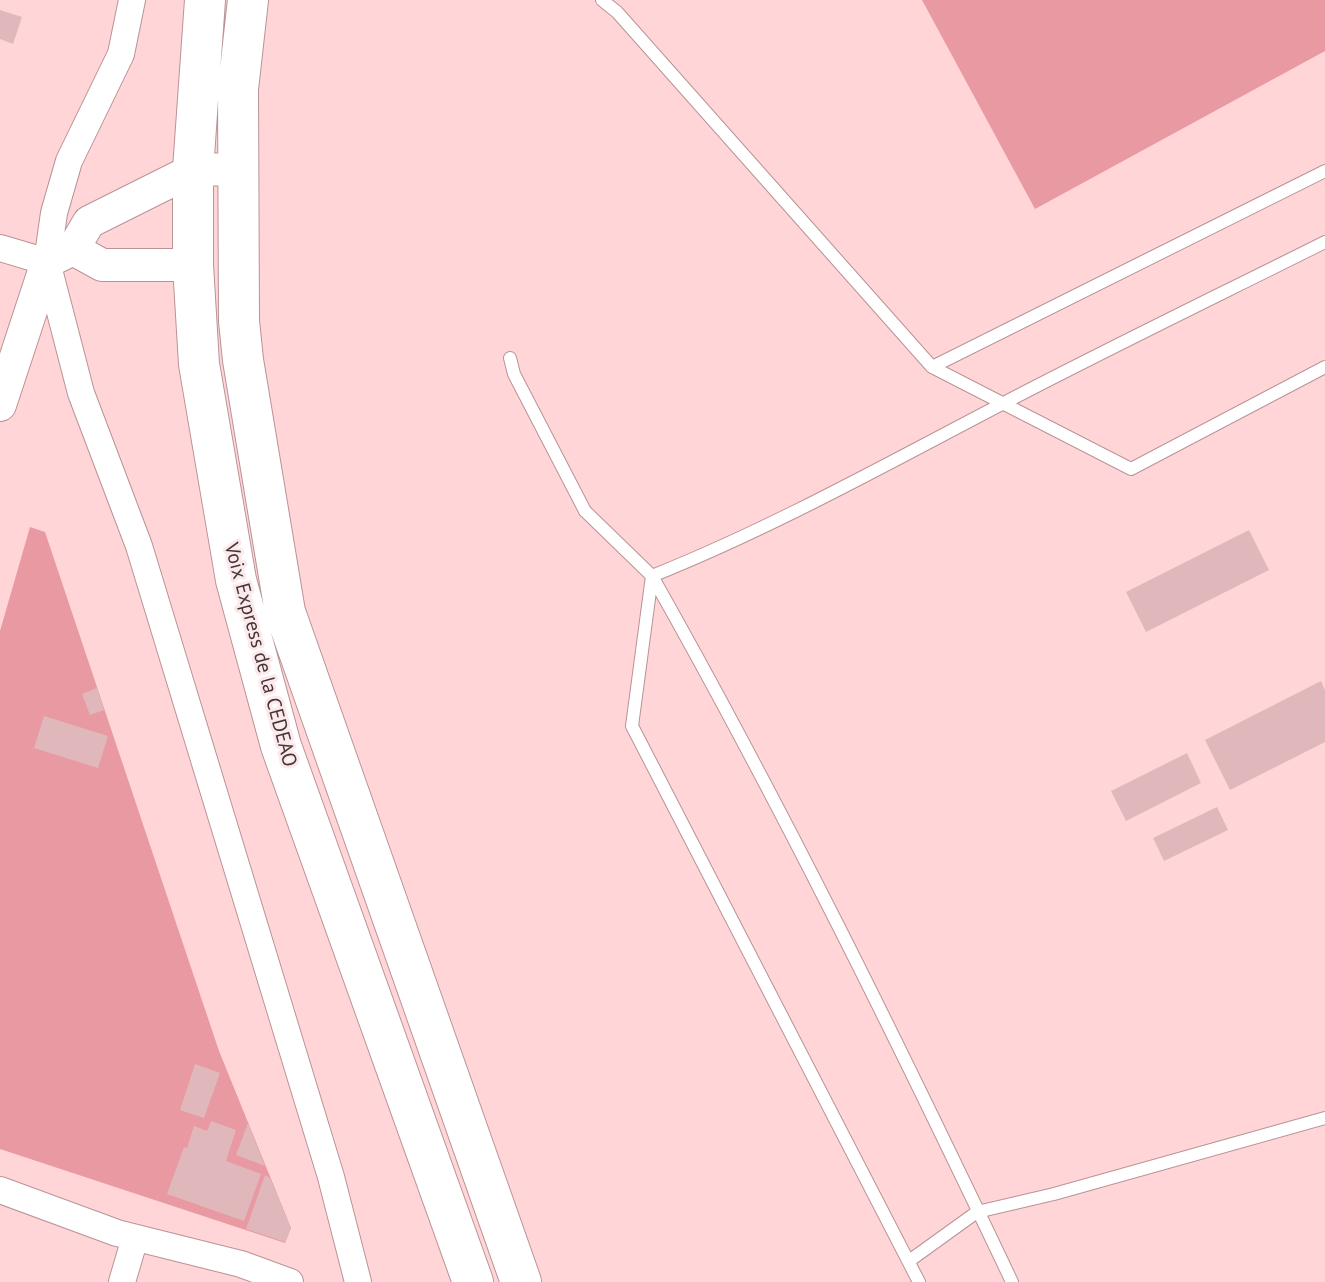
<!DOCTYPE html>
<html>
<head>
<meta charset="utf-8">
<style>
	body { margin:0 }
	canvas { display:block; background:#ffd5d8 }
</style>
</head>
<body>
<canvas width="1325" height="1282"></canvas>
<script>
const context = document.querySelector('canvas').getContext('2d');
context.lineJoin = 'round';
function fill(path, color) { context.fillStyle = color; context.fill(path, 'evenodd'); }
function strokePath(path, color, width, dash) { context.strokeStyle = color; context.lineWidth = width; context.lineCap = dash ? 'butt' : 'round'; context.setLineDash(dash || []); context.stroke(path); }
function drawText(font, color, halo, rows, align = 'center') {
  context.font = font + ' "PT Sans",sans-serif'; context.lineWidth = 6; context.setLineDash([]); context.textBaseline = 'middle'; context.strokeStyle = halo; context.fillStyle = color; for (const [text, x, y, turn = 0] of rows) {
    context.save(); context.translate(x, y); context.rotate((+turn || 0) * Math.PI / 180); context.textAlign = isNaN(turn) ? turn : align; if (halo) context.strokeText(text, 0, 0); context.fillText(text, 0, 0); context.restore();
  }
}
fill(new Path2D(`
	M922 0H1325V51L1035 209Z
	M30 527 45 532 219 1051 291 1228 285 1243 0 1149V631Z`), '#e999a1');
fill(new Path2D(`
	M0 10 22 17 13 44 0 39Z
	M1249 530 1269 570 1146 632 1126 592Z
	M1321 681 1325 690V742L1230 790 1205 740Z
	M97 688 104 710 90 715 82 694Z
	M44 716 108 736 98 768 34 748Z
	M1187 753 1201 783 1126 821 1111 791Z
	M1217 807 1228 830 1164 861 1153 838Z
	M195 1064 220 1073 204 1118 180 1110Z
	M211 1121 236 1130 226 1161 261 1174 244 1221 167 1194 184 1147 187 1148 194 1126 207 1131Z
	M248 1123 265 1166 236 1155Z
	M265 1175 270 1178 291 1228 285 1242 246 1229Z`), '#e0b8bb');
const service = new Path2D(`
	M602 0 617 12 932 367
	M1325 171 932 367 1131 469 1325 367
	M510 358 514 374 585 511 652 576 632 726 919 1282
	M909 1261 977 1212 1054 1194 1325 1118
	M1012 1282C899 1044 782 806 652 576 772 528 885 465 1000 405 1107 349 1217 296 1325 242`);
const minor = new Path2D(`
	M132 0 121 54 69 161 54 213 47 262 81 393 139 546 331 1177 358 1282
	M0 248 47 262
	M0 1190 117 1233 241 1264 290 1282
	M122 1282 135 1238`);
const tertiary = new Path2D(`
	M73 249 89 222 193 170 238 169
	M73 249 102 265H193
	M0 405 47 262 73 249`);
const primary = new Path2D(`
	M205 0 193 170V265L199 364 236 580 281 746 473 1282
	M248 0 238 89 239 321 243 360 285 612 521 1282`);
strokePath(service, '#ba9396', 14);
strokePath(minor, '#ba9396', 28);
strokePath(tertiary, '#ba9396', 34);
strokePath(primary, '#ba9396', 42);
strokePath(service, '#fff', 12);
strokePath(minor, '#fff', 26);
strokePath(tertiary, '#fff', 32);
strokePath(primary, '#fff', 40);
drawText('20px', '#453536', '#fbe9eb', [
	["Voix Express de la CEDEAO",260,655,75]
]);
</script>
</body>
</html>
